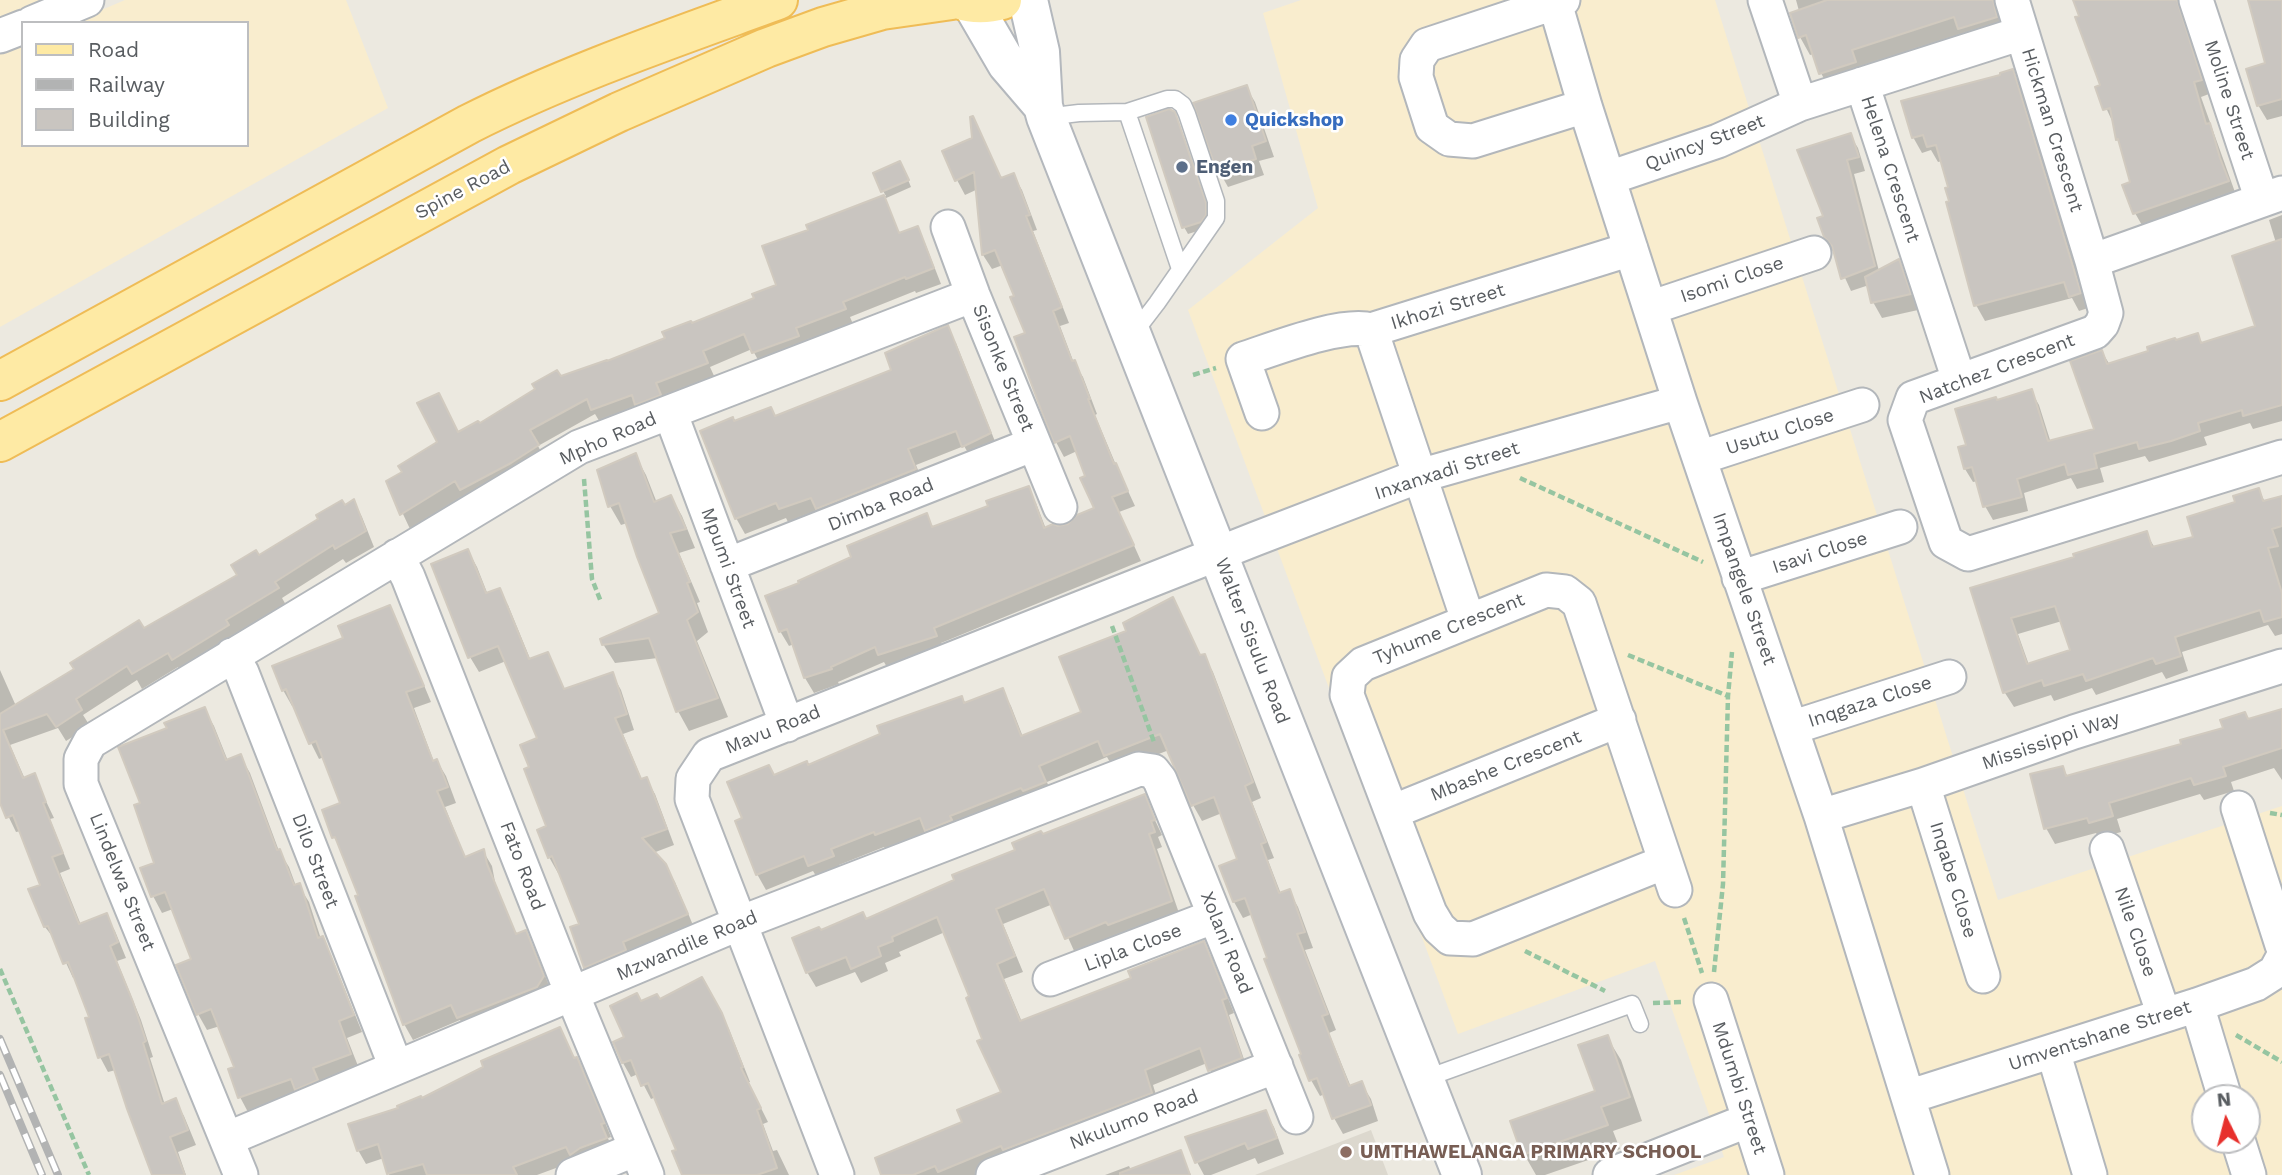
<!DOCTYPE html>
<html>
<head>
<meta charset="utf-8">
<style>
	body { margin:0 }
	#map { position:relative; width:2282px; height:1175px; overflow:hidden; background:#ece9e0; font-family:"Work Sans",sans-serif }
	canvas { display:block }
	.legend { position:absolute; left:21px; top:21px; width:228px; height:126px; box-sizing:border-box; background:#fff; border:2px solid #bdbec0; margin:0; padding:9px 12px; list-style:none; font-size:21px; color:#595d61 }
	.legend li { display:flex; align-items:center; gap:14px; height:35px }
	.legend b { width:35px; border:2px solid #bdbec0 }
	.north { position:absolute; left:2191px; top:1084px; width:70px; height:70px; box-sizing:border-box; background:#fff; border:2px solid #bdbec0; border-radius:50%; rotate:354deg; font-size:19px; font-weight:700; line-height:28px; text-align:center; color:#595d61 }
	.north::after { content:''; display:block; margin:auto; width:24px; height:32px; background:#e7302c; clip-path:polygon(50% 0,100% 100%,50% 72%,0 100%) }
</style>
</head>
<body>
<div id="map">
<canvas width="2282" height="1175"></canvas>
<ul class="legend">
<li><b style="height:9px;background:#feeaa4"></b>Road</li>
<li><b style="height:9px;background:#b2b3b3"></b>Railway</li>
<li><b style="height:19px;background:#c9c5c0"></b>Building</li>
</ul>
<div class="north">N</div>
</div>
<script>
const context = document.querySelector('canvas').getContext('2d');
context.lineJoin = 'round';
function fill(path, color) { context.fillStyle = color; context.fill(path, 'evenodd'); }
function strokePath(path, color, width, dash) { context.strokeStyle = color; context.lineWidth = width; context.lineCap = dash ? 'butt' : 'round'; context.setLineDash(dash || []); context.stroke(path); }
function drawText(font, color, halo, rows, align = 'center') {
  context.font = font + ' "Work Sans",sans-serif'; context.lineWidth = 5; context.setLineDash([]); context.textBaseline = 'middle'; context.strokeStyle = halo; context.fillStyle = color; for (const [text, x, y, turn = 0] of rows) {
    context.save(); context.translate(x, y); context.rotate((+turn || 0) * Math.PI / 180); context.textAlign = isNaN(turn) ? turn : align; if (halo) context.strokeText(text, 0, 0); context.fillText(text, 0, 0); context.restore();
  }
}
fill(new Path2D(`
	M1371 1130 1388 1175H1255Z`), '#dcd8ce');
fill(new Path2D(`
	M0 0H54L0 23Z
	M125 0H346L388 108 0 327V53L23 44V145H247V23H71Z
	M1301 0H1715L1998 900 2282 806V1175H1674L1724 1157 1655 961 1458 1034 1188 310 1318 208 1263 13ZM2205 1098H2247V1140H2205Z`), '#f9edce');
fill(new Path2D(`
	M1796 0H1996L2006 35 1831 92 1821 73 1814 54 1810 55 1800 37 1799 11Z
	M2074 0H2182L2185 22 2209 94 2201 97 2236 195 2143 227 2135 213 2132 184 2113 123 2097 88 2102 87Z
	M2282 0V116L2267 120 2258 105Z
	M2012 71 2021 87 2088 308 2079 311 2072 298 1985 321 1976 305 1942 161 1938 162 1931 150 1922 153 1913 137Z
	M1246 87 1255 102 1274 157 1259 161 1264 175 1228 187 1219 171Z
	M972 118 1002 180 1013 175 1022 190 1037 230 1033 231 1069 323 1060 326 1074 363 1083 377 1097 414 1095 415 1116 465 1135 506 1119 512 1141 561 941 643 944 651 888 669 884 662 838 682 839 684 814 693 805 678 794 644 789 646 780 631 801 584 853 558 926 515 933 528 990 507 1028 488 1036 503 1046 529 1069 526 1096 509 1077 451 1064 457 1056 442 1016 297 1003 265 992 269 983 255 978 189 965 195 957 180 973 139Z
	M1178 121 1209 212V223L1204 229 1188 234 1184 227Z
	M1850 135 1858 148 1865 171 1854 174 1879 271 1898 262 1907 277 1918 310 1882 318 1873 302 1869 285 1851 291 1826 236 1825 217Z
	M904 170 911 187 884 199 900 234 917 228 925 243 941 284 916 293 915 291 850 317 853 324 762 367 752 349 710 367 715 378 601 424 595 414 538 446 546 461 470 504 465 495 410 529 388 482 458 434 479 426 560 378 667 339 692 325 756 299 779 286 810 231 808 226 886 196 883 191Z
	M2282 215V421L2253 429 2250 423 2204 437 2207 445 2149 462 2145 456 2100 468 2104 482 2077 489 2071 478 2024 493 2028 511 1993 520 1985 506 1978 481 1973 482 1965 469 1968 446 1997 401 2031 391 2039 405 2051 443 2096 431 2102 352 2110 365 2197 335 2203 344 2257 327 2276 243 2269 220Z
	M947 328 956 343 998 449 973 461 964 446 916 465 924 485 789 524 786 518 745 534 736 518 734 423 775 418 894 371Z
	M635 455 646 475 657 503 671 497 682 516 695 548 679 553 700 602 697 603 708 632 697 641 728 717 689 731 678 711 658 658 615 663 603 644 662 613 627 523 621 525 610 506Z
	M2259 490 2265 502 2282 497V634L2275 636 2268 625 2182 652 2188 671 2166 679 2162 672 2096 695 2092 688 2054 701 2051 695 2014 707 2005 693 1972 589 2076 558 2146 533 2155 548 2195 538 2238 503ZM2062 621 2073 651 2029 665 2018 634Z
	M354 501 362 517 374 547 346 563 343 559 282 598 286 605 183 675 178 667 142 689 137 680 83 715 90 726 66 741 58 728 10 745 25 779 34 776 54 818 50 819 70 869 60 873 81 925 106 915 115 931 126 958 117 961 141 1020 153 1057 150 1058 165 1105 175 1101 184 1116 196 1145 178 1152 186 1175H154L116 1070 108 1072 100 1057 92 1018 76 977 73 978 56 941 45 927 42 886 21 831 16 832 0 799V670L16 706 239 576 258 557Z
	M468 551 477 567 488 595 499 590 508 605 531 661 547 654 565 691 612 674 621 690 634 730 623 734 642 780 646 779 655 794 674 845 653 853 665 865 675 882 695 930 595 982 586 967 581 925 560 872 558 873 549 857 548 827 531 768 540 739 506 661 479 672 470 657Z
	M1173 599 1201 657 1204 656 1213 672 1261 798 1252 802 1274 858 1268 860 1281 894 1289 891 1298 907 1313 948 1305 950 1336 1030 1329 1033 1351 1087 1361 1083 1371 1099 1378 1121 1343 1134 1334 1118 1325 1094 1320 1096 1311 1080 1253 914 1243 918 1234 902 1221 867 1240 860 1222 813 1202 821 1193 805 1169 750 1115 771 1107 757 1047 782 1053 799 886 850 884 847 839 865 842 872 819 881 813 871 766 890 757 874 744 819 775 777 808 767 1002 690 1011 706 1023 737 1084 713 1129 632Z
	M389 607 398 623 431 702 414 708 434 762 437 761 446 776 456 803 445 807 466 859 483 851 492 866 495 882 517 936 525 932 534 948 552 993 467 1033 460 1020 413 1040 404 1024 360 896 343 853 334 837 342 804 324 757 319 759 311 743 295 705 292 706 283 690 345 639Z
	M204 709 214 726 228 761 240 756 250 773 279 851 289 867 296 886H299L309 902 321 939 331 955 362 1032 347 1038 360 1071 249 1114 240 1097 236 1068 220 1026 207 1030 198 1014 193 960 173 909 162 913 153 896 143 869 157 864 142 804 169 729Z
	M2282 711V780L2274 768 2231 782 2234 791 2204 800 2200 794 2117 819 2121 832 2099 838 2096 833 2055 844 2046 828 2063 768 2068 777 2147 756Z
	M1144 797 1162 835 1158 837 1162 847 1157 849 1180 916 1075 953 1053 904 1003 924 1023 972 1004 979 1022 1022 1133 979 1203 943 1212 958 1234 1013 1229 1015 1249 1074 1218 1086 1207 1063 1153 1085 1160 1108 975 1175H883L964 1123 1003 1093 971 997 945 932 899 952 901 956 885 963 888 971 861 983 855 972 816 987 807 972 821 932 866 921 1017 851 1042 836Z
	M710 993 729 1029 750 1082H748L768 1122 763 1124 773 1151 777 1150 789 1175H684L679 1151 656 1097 651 1099 638 1074 631 1077 623 1063 615 1043 627 1038 641 1003Z
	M560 1030 575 1060 577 1059 585 1073 611 1137 608 1138 613 1152 575 1161 537 1175H389L384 1158 366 1164 358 1150 422 1101Z
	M1607 1037 1621 1060 1642 1121 1613 1131 1620 1149 1545 1175H1536L1524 1154 1597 1092Z
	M1265 1112 1274 1127 1284 1154 1258 1164 1255 1158 1211 1175H1204L1197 1162Z
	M1180 1152 1191 1175H1105L1129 1166 1131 1170Z`), '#0003');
const building = new Path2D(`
	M1827 0H1993L1997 17 1958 29 1954 17 1852 50 1856 62 1819 74 1806 35 1798 38 1790 13Z
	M2073 0H2177L2202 80 2194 82 2206 124 2210 123 2220 158 2229 181 2133 214 2122 185 2130 182 2118 139 2116 140 2110 108 2103 110 2095 87 2100 85 2075 17 2079 16Z
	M2248 0H2282V99L2257 106 2246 69 2265 63Z
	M2013 69 2081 293 2069 297 2064 282 1974 306 1946 202 1949 201 1945 188 1948 187 1936 145 1927 147 1923 135 1912 138 1901 101 2000 75V73Z
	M1247 85 1266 141 1252 146 1256 159 1217 172 1193 103Z
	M1169 109 1175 112 1177 118 1206 203V215L1201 222 1182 228 1146 117Z
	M973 116 1001 178 1014 173 1030 215 1026 216 1062 307 1053 311 1072 361 1075 360 1090 399H1088L1114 464 1116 463 1128 491 1112 497 1134 545 934 628 937 636 878 655 875 647 831 667 832 669 804 678 787 629 779 632 765 596 799 583 798 581 851 557 847 546 927 513 932 527 988 506 986 501 1029 486 1044 528 1053 524 1058 526 1068 524 1077 515 1094 508 1080 478 1085 476 1070 436 1054 443 1043 415 1014 337 1025 333 1010 297 1014 296 995 250 982 255 974 172 955 181 942 151 972 138 970 117Z
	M1851 133 1859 157 1847 160 1875 266 1841 279 1832 246 1824 237 1817 218 1823 216 1797 150Z
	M900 161 909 180 881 192 873 173Z
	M884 195 899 233 918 226 934 268 906 279 905 277 843 302 846 309 796 328 799 336 752 353 744 334 703 351 708 363 656 383 661 395 635 405 632 395 591 410 587 399 530 430 539 445 511 463 460 490 455 481 400 515 386 481 402 472 398 466 437 442 417 403 439 393 458 432 478 421 480 423 535 389 532 384 557 370 561 376 607 360V361L665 338 662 332 691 321 692 323 754 298 752 294 776 285 762 246 808 230 806 225Z
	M2282 239V405L2243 416 2242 410 2198 423 2200 431 2171 441 2139 449 2137 442 2094 454 2097 468 2068 475 2065 464 2017 479 2022 497 1983 507 1972 467 1964 469 1958 447 1966 445 1955 409 1996 397 1997 400 2032 389 2048 441 2094 429 2070 361 2102 350 2107 364 2148 351 2147 347 2175 338 2176 340 2198 333 2201 343 2255 326 2232 256Z
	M1899 259 1911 294 1871 303 1865 277Z
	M948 325 991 433 962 447 956 431 908 449 916 469 816 509 811 498 779 509 776 503 735 519 700 431 733 417 734 421 771 407 775 416 891 370 885 353Z
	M636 453 654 502 671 495 686 529 670 533 690 582 687 583 698 612 687 620 718 698 676 712 649 638 602 645 600 639 659 613 637 557 619 503 608 507 597 470Z
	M2259 488 2263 501 2282 496V526L2272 529 2278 546 2268 548 2282 593V617L2264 622 2260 610 2175 637 2181 656 2156 664 2153 658 2086 681 2083 674 2044 686 2042 680 2003 693 1970 588 2074 557 2073 554 2147 531 2152 547 2193 537 2187 517 2235 502 2233 496ZM2055 606 2070 650 2027 664 2011 618Z
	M354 499 366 531 335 549 333 545 275 582 279 588 226 620 229 625 172 660 168 653 132 674 127 666 76 699 82 710 56 727 47 714 3 730 23 778 35 773 46 802 43 803 63 853 52 857 79 924 107 913 118 942 110 946 133 1002 146 1041 143 1043 162 1104 176 1098 188 1130 170 1137 185 1175H152L127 1109 109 1054 98 1058 85 1018 89 1017 68 962 63 964 48 926 44 927 28 889 40 885 13 815 6 818 0 803V714L74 669 70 663 139 620 144 628 237 575 231 565 256 550 259 555 318 519 316 515 342 500 345 505Z
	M468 549 486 593 500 588 529 659 548 652 564 689 613 672 627 714 615 718 641 779 647 777 667 829 642 838 666 864 688 914 623 942 626 950 584 968 570 927 579 924 552 856 548 858 537 830 546 826 524 769 529 767 520 745 537 738 498 646 468 658 431 564Z
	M1173 597 1200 655 1205 654 1253 782 1245 786 1266 842 1261 844 1279 893 1290 889 1305 932 1297 934 1328 1014 1322 1016 1349 1086 1362 1081 1371 1105 1332 1119 1317 1078 1309 1081 1299 1055 1301 1054 1264 959 1267 958 1245 898 1233 902 1219 866 1237 859 1214 797 1191 806 1160 734 1104 756 1098 741 1039 766 1046 782 1023 791 1021 788 950 816 952 820 925 831 920 818 875 835 874 832 831 849 834 856 808 866 804 856 756 875 735 821 742 818 727 782 769 765 774 775 807 761 808 765 880 734 877 726 962 696 964 703 1003 688 1021 736 1081 712 1059 657 1126 631 1123 623Z
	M390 605 424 686 406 692 433 761 437 759 448 787 437 791 465 857 484 849 487 864 516 934 526 930 544 976 537 987 457 1018 451 1005 403 1025 355 896 358 895 335 837 332 838 322 810 340 803 316 741 309 744 286 689 282 691 272 666 343 638 338 626Z
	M205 707 226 760 241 754 277 850 280 849 294 885 300 883 318 938 323 936 354 1015 339 1021 351 1054 313 1068 318 1080 295 1090 291 1079 238 1098 228 1069 234 1067 211 1009 196 1015 176 965 191 959 165 892 151 897 140 868 154 863 134 805 140 803 118 747 167 728 164 723Z
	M2282 709V748L2223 767 2226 776 2194 785 2191 778 2109 803 2113 816 2089 823 2087 818 2044 829 2030 774 2063 766 2066 776 2181 744 2180 740 2223 728 2220 720 2245 712 2248 719Z
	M1145 794 1155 820 1151 821 1155 832 1149 834 1172 901 1108 925 1106 922 1065 939 1044 889 996 909 1015 956 997 964 1020 1021 1131 978 1128 971 1204 941 1227 998 1222 1000 1242 1058 1208 1071 1200 1048 1145 1070 1152 1093 1003 1150 1001 1146 938 1172 935 1166 913 1175H881L875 1158 962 1122 957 1110 1001 1092 977 1041 982 1039 966 998 969 996 937 917 892 937 893 941 878 947 881 956 851 969 846 957 806 973 792 938 819 927 821 930 863 912 866 919 954 880 952 875 1015 850 1012 843 1041 831 1043 834Z
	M702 977 722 1013 743 1067 741 1068 761 1108 757 1110 777 1168 757 1175H682L672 1151 676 1150 648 1083 641 1086 631 1060 622 1063 613 1042 624 1037 610 1006 637 993 641 1001 657 994 660 999Z
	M560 1027 574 1058 577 1057 605 1123 601 1124 607 1138 580 1148 570 1155 566 1147 513 1167 517 1175H427L423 1164 387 1174 378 1144 357 1151 348 1124 398 1108 397 1106 421 1096 422 1098 483 1067 481 1061Z
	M1608 1035 1630 1097 1601 1107 1608 1125 1522 1155 1510 1121 1595 1091 1578 1045Z
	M1266 1110 1277 1138 1248 1149 1245 1143 1195 1163 1185 1137Z
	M1181 1150 1190 1175H1120V1173Z`);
fill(building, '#c9c5c0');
strokePath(building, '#d1cabf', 2);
const lane = new Path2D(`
	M1127 112 1180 269
	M1046 117 1079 113 1127 112 1167 99H1175L1183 105 1187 114 1216 201V218L1157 303 1134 333
	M1424 1079 1632 1004 1640 1024`);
const street = new Path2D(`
	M1563 0 1427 45 1417 60 1416 77 1432 127 1449 139 1473 141 1585 106
	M1765 0 1800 104 2022 33
	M2012 0 2092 261
	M2196 0 2262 200
	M1555 3 1585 106 1680 402 1821 816 1932 1175
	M32 23 87 0
	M0 36 23 27
	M1862 84 1959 380
	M1609 178 1718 141 1800 104
	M2282 193 2092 261 2106 313 2102 324 2095 332 1913 398 1905 420 1946 542 1968 554 2282 457
	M948 227 973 295 1060 507
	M1650 308 1814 253
	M1371 330 1468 620
	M670 412 787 725
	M1262 413 1243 359C1274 349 1342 322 1371 330L1631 249
	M1699 458 1862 405
	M397 556 408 577 572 994 647 1175
	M727 565 1034 444
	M1739 578 1900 527
	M232 655 242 673 396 1067
	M1791 728 1949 677
	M1923 785 1983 976
	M2238 808 2282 945
	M1392 812 1619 720
	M1821 816 1923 785 2074 732 2282 666
	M2107 849 2164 1015
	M1665 862 1473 939 1450 938 1439 928 1430 913 1347 695 1349 677 1363 664 1546 590 1565 592 1579 603 1675 890
	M1050 979 1215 916
	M1711 1000 1767 1175
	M2197 1005 2225 1098
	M2053 1051 2090 1175
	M1908 1097 2197 1005 2256 984 2275 972 2282 959
	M227 1139 740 923 1139 769 1153 771 1160 780 1296 1117
	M2238 1140 2249 1175
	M241 1175 81 784V759L90 742 579 447 973 295
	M573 1175 636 1149
	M837 1175 692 799 693 779 709 755 1255 539 1419 476 1680 402
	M993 1175 1276 1066
	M1610 1175 1749 1120`);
const secondary = new Path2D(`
	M1028 0 1040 52 1043 106 1046 117 1462 1175
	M972 4 1007 64 1043 106`);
const primary = new Path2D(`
	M961 0C975 5 988 4 1002 0
	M0 381 469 124C568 74 674 38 778 0
	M0 442 509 165 619 112 766 48 823 27 882 10 952 0`);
strokePath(lane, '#b3b7bb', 19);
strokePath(street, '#b3b7bb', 37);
strokePath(secondary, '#b4b8bd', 42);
strokePath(primary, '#efbc56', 42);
strokePath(new Path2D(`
	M1193 375 1216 368
	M1520 478 1703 562
	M584 479 592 579 601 602
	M1112 626 1154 742
	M1628 655 1728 696
	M2270 813 2282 815
	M1684 918 1702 973
	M1525 951 1605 991
	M0 969 89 1175
	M1714 972 1723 884 1728 696 1732 652
	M1653 1003 1682 1002
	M2236 1035 2282 1062`), '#96c5a1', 4.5, [7, 3.5]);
strokePath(lane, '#fff', 16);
strokePath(street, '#fff', 33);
strokePath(secondary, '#fff', 38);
strokePath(primary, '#feeaa4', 38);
const rail = new Path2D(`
	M0 1039 58 1175
	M0 1075 42 1175`);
strokePath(rail, '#b2b3b3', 8);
strokePath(rail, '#fff', 5, [16]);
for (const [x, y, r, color] of [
	[1231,120,7,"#3f7fe0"],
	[1182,167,7,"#5c6f8a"],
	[1346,1152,7,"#8d6e63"]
]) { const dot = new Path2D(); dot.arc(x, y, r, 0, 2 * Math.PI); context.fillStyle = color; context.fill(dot); strokePath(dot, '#fff', 2.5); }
drawText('19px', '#595d61', '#fff', [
	["Moline Street",2229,100,72],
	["Hickman Crescent",2052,130,73],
	["Quincy Street",1705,143,-21],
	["Helena Crescent",1890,169,72],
	["Spine Road",463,190,-28],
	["Isomi Close",1732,280,-19],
	["Ikhozi Street",1448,307,-17],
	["Sisonke Street",1003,368,68],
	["Natchez Crescent",1997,369,-21],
	["Usutu Close",1780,432,-18],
	["Mpho Road",608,439,-24],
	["Inxanxadi Street",1447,471,-18],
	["Dimba Road",881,505,-22],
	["Isavi Close",1820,553,-18],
	["Mpumi Street",728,568,70],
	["Impangele Street",1744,589,71],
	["Tyhume Crescent",1449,629,-22],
	["Walter Sisulu Road",1252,641,69],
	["Inqgaza Close",1870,702,-18],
	["Mavu Road",773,730,-22],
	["Mississippi Way",2051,741,-19],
	["Mbashe Crescent",1506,766,-22],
	["Dilo Street",315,861,69],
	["Fato Road",522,866,69],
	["Inqabe Close",1953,880,73],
	["Lindelwa Street",122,882,68],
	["Nile Close",2135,932,71],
	["Xolani Road",1226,943,68],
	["Mzwandile Road",687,946,-23],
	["Lipla Close",1133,948,-21],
	["Umventshane Street",2100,1036,-18],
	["Mdumbi Street",1739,1088,72],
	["Nkulumo Road",1134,1120,-21]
]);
drawText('bold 19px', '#366cbe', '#fff', [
	["Quickshop",1245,120]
], 'left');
drawText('bold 19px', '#4e5e75', '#fff', [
	["Engen",1196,167]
], 'left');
drawText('bold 19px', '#785e54', '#fff', [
	["UMTHAWELANGA PRIMARY SCHOOL",1360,1152]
], 'left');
</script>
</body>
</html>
